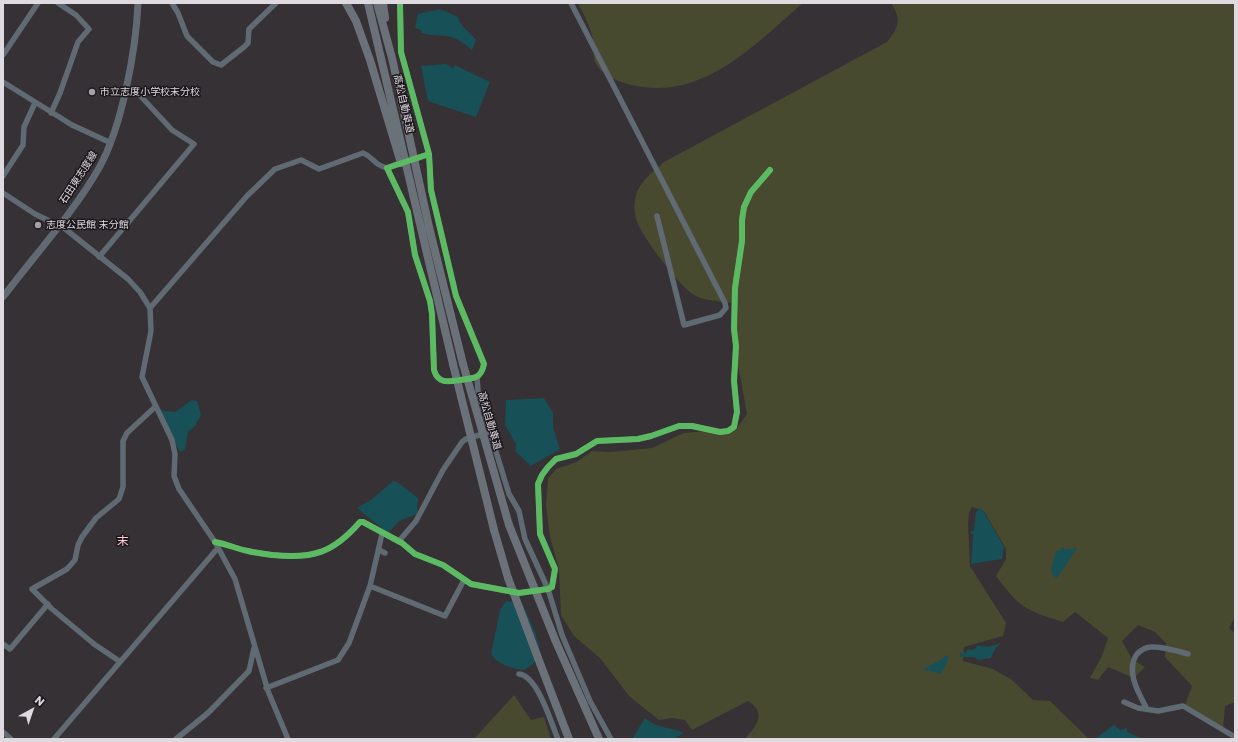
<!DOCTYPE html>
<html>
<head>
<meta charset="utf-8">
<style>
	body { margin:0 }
	#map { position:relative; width:1238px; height:742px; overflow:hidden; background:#353135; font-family:Poppins,sans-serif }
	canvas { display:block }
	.frame { position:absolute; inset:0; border:4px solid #dfdae0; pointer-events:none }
	.north { position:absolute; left:12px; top:690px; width:40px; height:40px; -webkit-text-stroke:3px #1c181c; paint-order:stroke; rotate:40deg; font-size:11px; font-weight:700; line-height:16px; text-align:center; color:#dfdae0 }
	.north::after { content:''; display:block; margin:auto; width:14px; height:18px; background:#dfdae0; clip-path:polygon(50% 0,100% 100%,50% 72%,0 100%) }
</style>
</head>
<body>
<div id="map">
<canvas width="1238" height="742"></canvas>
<div class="frame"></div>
<div class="north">N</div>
</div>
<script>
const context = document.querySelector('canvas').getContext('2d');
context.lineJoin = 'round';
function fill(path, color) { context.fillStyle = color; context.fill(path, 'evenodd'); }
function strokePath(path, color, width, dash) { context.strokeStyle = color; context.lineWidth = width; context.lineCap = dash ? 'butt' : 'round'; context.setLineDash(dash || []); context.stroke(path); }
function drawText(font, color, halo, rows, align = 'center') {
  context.font = font + ' Poppins,"Noto Sans JP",sans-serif'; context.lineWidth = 3; context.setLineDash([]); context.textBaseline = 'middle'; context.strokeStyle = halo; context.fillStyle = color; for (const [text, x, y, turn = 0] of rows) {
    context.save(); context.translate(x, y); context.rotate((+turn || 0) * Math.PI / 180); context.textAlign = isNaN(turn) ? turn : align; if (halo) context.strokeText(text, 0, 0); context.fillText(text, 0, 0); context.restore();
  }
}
fill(new Path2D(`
	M578 3H803C755 44 706 99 636 86 624 84 607 78 599 68 591 59 595 50 593 39 590 26 584 15 578 3Z
	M891 3H1235V617L1229 628 1235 633V702L1225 706 1223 729 1184 708 1192 686 1165 657 1166 643 1155 632 1138 625 1122 641 1132 659 1145 667 1134 678 1108 667 1098 680 1090 678 1102 656 1108 638 1075 612 1063 622C1025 610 1020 608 996 576L1006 559V549L984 511 972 507 969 513 968 524 970 566 1006 623 1003 636 964 647 963 661 993 669 1012 680 1033 700 1050 701 1089 739H745C757 725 767 713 748 701L692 730 685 720 672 718 659 720 629 696 600 658 574 636 561 615 559 569 550 537 546 505 548 479 556 469 577 462 592 451 611 452 652 448 684 433 737 428 747 414 736 354 732 303C719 301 702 301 691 293 678 284 640 234 636 219 634 212 634 202 636 195 640 181 654 171 664 162L887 42C899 27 902 20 891 3Z
	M514 695 531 720 544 717 551 739H474Z`), '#484a30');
fill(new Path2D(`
	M440 9 458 17C459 25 471 33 476 40L472 50C449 30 447 39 421 33V30L415 28 418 14Z
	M446 64 453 68 455 65 490 82 476 117 428 101 421 66Z
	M544 398 553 413V427L560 449 531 466 516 452V444L505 425 506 400Z
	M192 400 197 401 201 415 195 426 188 432 185 449 180 452 157 410 175 412Z
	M393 481 397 482 418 498 417 514 399 521 388 533 357 508 371 500Z
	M981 507 1004 547 1002 559 971 564 973 535 970 532 974 530 976 512Z
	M1062 547 1066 550 1068 548 1072 550 1075 547 1077 548 1057 578 1053 576 1051 570 1056 551H1060Z
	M506 601 522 603 535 632 541 654 533 664 524 670C511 668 498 665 491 654L500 610Z
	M1001 643 995 649 991 658 978 660 974 657H960V653H965L968 649 972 650 976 648 977 645 988 647Z
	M948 655V661L941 674 923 669 944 658V656Z
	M645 718C660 730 669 726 684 733L674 739H632Z
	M1114 725 1120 730 1127 728V732L1143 739 1096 738Z`), '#175056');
strokePath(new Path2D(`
	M172 3 178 13 187 36 213 62 221 65 244 47 248 43 249 29 276 3
	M571 3 725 303 726 308 720 315 684 325 657 216
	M3 55 38 3
	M3 82 72 125 111 143
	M51 113 60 93 78 42 89 29 76 15 58 3
	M419 158 429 154
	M397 164 387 168 408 212 415 255 430 301 432 314 434 370C438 384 448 382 460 380 465 379 471 379 476 377 481 375 483 369 484 364L456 296 431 190 429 154 401 52 400 3
	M3 176 23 145 24 127 35 103
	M3 193 35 214 64 228 128 279 140 292 150 308 151 331 142 377 172 440 175 454 174 476 179 489 215 542 235 579 268 691 288 739
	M99 257 194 144 172 130 135 90 129 94 124 95
	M150 308 247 196 275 169 301 160 319 169 363 153C374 157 373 165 387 168
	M477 377 478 391 490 432 509 494 519 511 525 539 548 589 562 635 590 701 611 739
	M399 541 416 521 443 470 462 442 466 439 486 433
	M215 542C227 544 237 549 248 551 256 553 265 554 273 555 313 559 333 553 360 522H363L402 543 415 554 443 565 471 584 519 593 527 592
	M379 550 385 553
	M370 586 445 616 464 580
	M541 590 552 587 555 569 540 534 538 484 542 475 548 467 556 459 576 454 597 441 638 439 651 436 679 426H692L720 432 728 431 734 427 737 412 734 381 736 346 734 329 735 288 742 241V220L744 207 751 192 770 170
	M3 644 10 649 48 604
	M119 661 94 644 52 609 32 589 67 569 75 560 78 545 82 537 96 518 119 499 123 487V441L127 433 155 407
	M519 674C538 676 551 723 558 739
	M266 688 338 660 349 643 370 586 382 534
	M1124 702 1138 708 1158 711 1183 706 1235 737
	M1147 709C1139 694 1125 671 1137 654 1140 651 1145 647 1151 647 1163 646 1176 651 1188 654
	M3 732 11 739
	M54 739 217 549
	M176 739 208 713 249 671 254 648`), '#606a72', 5.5);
strokePath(new Path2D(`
	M3 297C34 256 74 212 99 168 122 127 136 50 138 3`), '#616a73', 7);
strokePath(new Path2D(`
	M346 3 356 21 370 60 401 163
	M368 3 453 364
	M377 3 392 58 429 227 463 364
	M383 3 385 18
	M509 525 556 642 599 739
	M494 530 508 578
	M538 658 569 739`), '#6a7178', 8);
strokePath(new Path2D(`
	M453 364 494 530
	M463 364 509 525
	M508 578 538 658`), '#6a7178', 8);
strokePath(new Path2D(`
	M400 3 401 52 429 154 431 190 456 296 484 364C483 369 481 375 476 377 471 379 465 379 460 380 448 382 438 384 434 370L432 314 430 301 415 255 408 212 387 168 429 154
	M215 542C227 544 237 549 248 551 256 553 265 554 273 555 313 559 333 553 360 522H363L402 543 415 554 443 565 471 584 519 593 548 589 552 587 555 569 540 534 538 484 542 475 548 467 556 459 576 454 597 441 638 439 651 436 679 426H692L720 432 728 431 734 427 737 412 734 381 736 346 734 329 735 288 742 241V220L744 207 751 192 770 170`), '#5cba63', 6);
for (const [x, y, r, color] of [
	[92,92,4,"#a49fa4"],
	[38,225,4,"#a49fa4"]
]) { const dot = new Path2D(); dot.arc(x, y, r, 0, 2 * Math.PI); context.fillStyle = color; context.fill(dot); strokePath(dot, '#1c181c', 1.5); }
drawText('10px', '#dfdae0', '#1c181c', [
	["市立志度小学校末分校",100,92],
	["志度公民館 末分館",46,225]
], 'left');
drawText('10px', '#dfdae0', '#1c181c', [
	["高松自動車道",403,104,77],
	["石田東志度線",79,178,-57],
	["高松自動車道",489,421,74]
]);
drawText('12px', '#fcc8d1', '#1c181c', [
	["末",123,542]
]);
</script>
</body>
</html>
